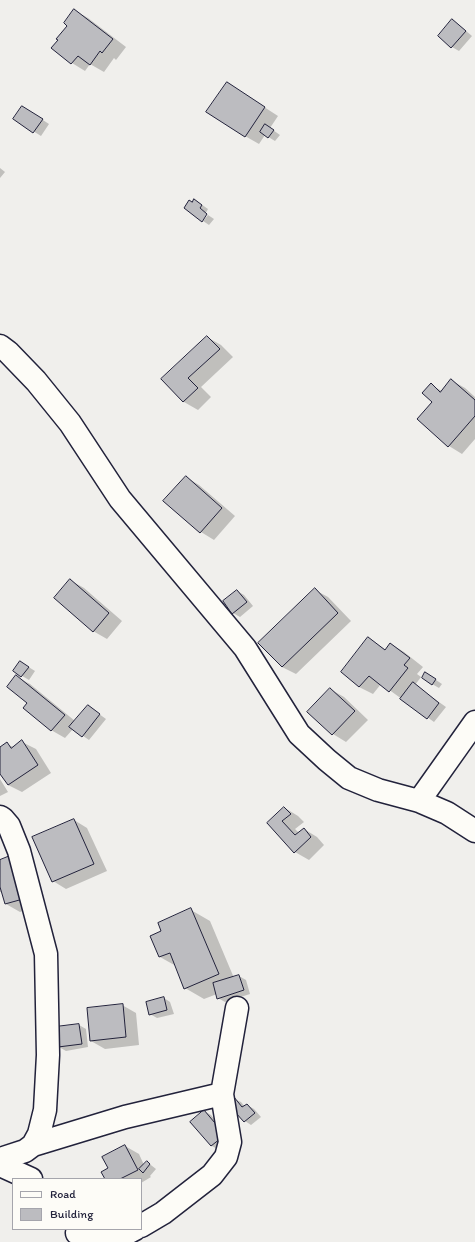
<!DOCTYPE html>
<html>
<head>
<meta charset="utf-8">
<style>
	body { margin:0 }
	#map { position:relative; width:475px; height:1242px; overflow:hidden; background:#f0efec; font-family:Itim,sans-serif }
	canvas { display:block }
	.legend { position:absolute; left:12px; top:1178px; width:130px; height:52px; box-sizing:border-box; background:#fdfcf7; border:1px solid #a5a5ac; margin:0; padding:5px 7px; list-style:none; font-size:12px; color:#22223b }
	.legend li { display:flex; align-items:center; gap:8px; height:20px }
	.legend b { width:20px; border:1px solid #a5a5ac }
</style>
</head>
<body>
<div id="map">
<canvas width="475" height="1242"></canvas>
<ul class="legend">
<li><b style="height:5px;background:#fdfcf7"></b>Road</li>
<li><b style="height:11px;background:#bcbcc0"></b>Building</li>
</ul>
</div>
<script>
const context = document.querySelector('canvas').getContext('2d');
context.lineJoin = 'round';
function fill(path, color) { context.fillStyle = color; context.fill(path, 'evenodd'); }
function strokePath(path, color, width, dash) { context.strokeStyle = color; context.lineWidth = width; context.lineCap = dash ? 'butt' : 'round'; context.setLineDash(dash || []); context.stroke(path); }
fill(new Path2D(`
	M74 10 88 18 126 47 116 60 114 58 104 72 90 64 85 71 72 63 68 26Z
	M453 21 459 25 472 36 459 51 452 47Z
	M227 83 278 116 270 128 280 135 275 141 265 135 259 144 245 136Z
	M29 111 49 124 41 136 14 119Z
	M0 168 5 172 0 178Z
	M195 200 208 209 202 220 192 203Z
	M208 215 214 219 209 225 203 221Z
	M207 337 221 345 233 357 201 387 211 397 198 410 184 402 163 379Z
	M451 380 465 388 475 397V439L462 454 449 446 431 385 442 391Z
	M186 477 199 485 235 516 214 540 201 532Z
	M70 580 84 588 122 621 107 639 93 631Z
	M315 590 328 597 351 621 296 674 282 667 260 643Z
	M237 591 244 595 253 606 240 617 233 613Z
	M368 638 386 650 391 644 404 652 423 667 417 674 421 677 415 685 446 707 434 722 381 684 373 694 359 687Z
	M27 666 35 671 29 680 14 671Z
	M17 677 30 684 75 721 88 706 106 719 89 740 73 729 65 738 51 730 28 703Z
	M433 678 442 684 439 688 432 684Z
	M330 689 344 697 368 720 346 742 333 734 308 712Z
	M22 742 36 749 51 773 22 792 8 785 0 772V748L7 744 13 747Z
	M0 779 8 792 0 796Z
	M285 808 298 816 304 822 295 829 299 833 304 829 317 837 324 845 309 860 295 852 269 823Z
	M74 820 87 828 107 871 66 889 53 881Z
	M0 861 36 907 20 912 6 904 2 892H0Z
	M191 910 210 921 234 978 239 976 246 980 250 994 225 1002 218 998 217 994 204 999 185 988 176 966 160 957 163 932Z
	M164 998 170 1002 174 1014 157 1018 150 1014Z
	M122 1005 136 1013 139 1045 105 1049 91 1041Z
	M79 1025 86 1029 88 1047 66 1051 59 1047Z
	M234 1099 241 1102 245 1107 247 1105 254 1109 261 1117 251 1125 245 1121Z
	M204 1111 211 1115 231 1139 219 1150 212 1146 191 1122Z
	M125 1146 139 1154 144 1165 147 1162 156 1169 150 1176 151 1177 141 1183V1179H106L110 1169Z`), '#0003');
const building = new Path2D(`
	M74 9 113 39 102 53 100 51 90 65 78 56 71 64 51 48 58 40 56 39 67 26 64 23Z
	M452 19 466 31 451 48 438 36Z
	M227 82 265 107 245 137 206 112Z
	M22 106 43 119 33 133 13 119Z
	M265 124 274 130 268 138 260 132Z
	M194 199 202 205 200 208 207 214 202 222 184 208 189 200 192 202Z
	M207 336 220 349 188 378 198 388 183 402 161 379Z
	M451 379 475 400V416L448 447 417 419 432 402 422 393 431 383 440 392Z
	M186 476 222 508 200 533 163 501Z
	M70 579 109 613 93 632 54 598Z
	M315 588 338 613 282 667 258 643Z
	M237 590 247 602 232 614 223 601Z
	M368 637 385 650 390 643 410 658 404 665 408 668 389 692 369 676 359 687 341 672Z
	M20 661 29 667 21 677 13 671Z
	M425 672 436 679 432 685 422 678Z
	M16 675 65 715 51 731 23 708 27 703 7 687Z
	M413 682 439 703 427 719 400 699Z
	M330 688 355 711 332 735 307 712Z
	M88 705 100 714 82 737 69 727Z
	M22 740 38 765 8 785 0 774V747L7 742 11 748Z
	M284 807 291 814 282 821 295 835 304 828 311 837 294 853 267 823Z
	M74 819 94 864 52 882 32 837Z
	M10 856 23 899 5 904 0 887V860Z
	M191 908 219 974 184 989 170 953 159 957 150 936 161 931 158 923Z
	M239 975 244 990 217 999 213 983Z
	M164 997 167 1010 149 1015 146 1002Z
	M123 1004 126 1037 90 1041 87 1008Z
	M79 1024 82 1044 58 1047 55 1027Z
	M234 1097 242 1107 247 1104 255 1113 244 1122 227 1103Z
	M204 1110 225 1135 211 1146 190 1122Z
	M125 1145 138 1170 120 1179H105L101 1172 108 1168 102 1157Z
	M147 1161 150 1164 143 1173 139 1169Z`);
fill(building, '#bcbcc0');
strokePath(building, '#22223b', 1);
const minor = new Path2D(`
	M0 346 8 352 36 381 70 423 120 499 245 648 299 734 327 760 349 778 378 790 419 801 447 813 475 831
	M419 801 475 722
	M0 817 3 819 9 826 19 851 46 954 48 1055 45 1110 39 1134 33 1145 25 1151 0 1159
	M33 1145 125 1117 222 1094
	M0 1165 31 1179
	M141 1226 163 1213 212 1175 226 1157 230 1142 222 1094 237 1008
	M77 1233C102 1240 112 1242 135 1229`);
strokePath(minor, '#22223b', 25);
strokePath(minor, '#fdfcf7', 22);
</script>
</body>
</html>
